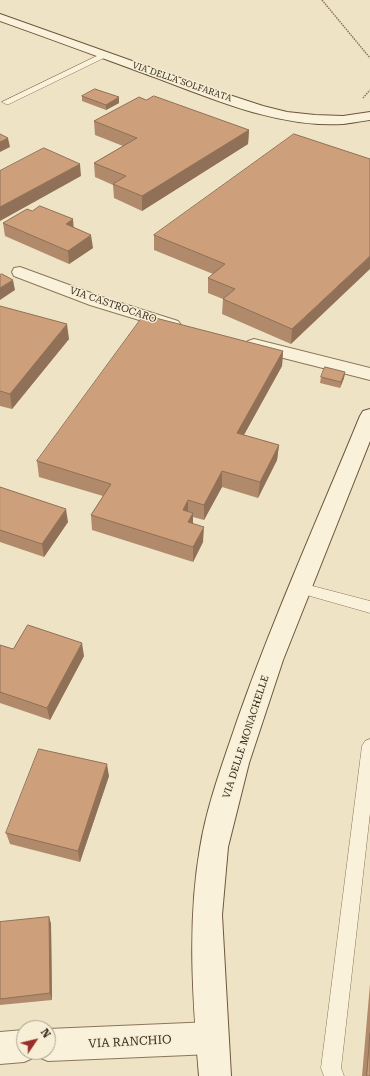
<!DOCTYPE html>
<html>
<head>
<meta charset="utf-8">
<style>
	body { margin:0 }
	#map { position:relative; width:370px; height:1076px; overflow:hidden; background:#eee4c5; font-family:"Roboto Serif",serif }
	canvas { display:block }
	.north { position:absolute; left:16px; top:1020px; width:40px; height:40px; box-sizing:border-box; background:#f6eed5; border:1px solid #aba18c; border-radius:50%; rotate:55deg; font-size:11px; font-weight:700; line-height:16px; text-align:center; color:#3a2d1f }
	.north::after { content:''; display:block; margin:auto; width:14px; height:18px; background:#992e2b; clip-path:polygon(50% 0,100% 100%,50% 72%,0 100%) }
</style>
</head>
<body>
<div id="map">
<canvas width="370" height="1076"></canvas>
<div class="north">N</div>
</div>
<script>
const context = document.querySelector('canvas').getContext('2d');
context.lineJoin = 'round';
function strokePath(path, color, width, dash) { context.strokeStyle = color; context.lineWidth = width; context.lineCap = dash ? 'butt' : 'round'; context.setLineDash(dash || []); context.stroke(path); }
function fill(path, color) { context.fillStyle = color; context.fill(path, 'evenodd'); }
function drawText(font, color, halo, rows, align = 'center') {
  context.font = font + ' "Roboto Serif",serif'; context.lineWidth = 3; context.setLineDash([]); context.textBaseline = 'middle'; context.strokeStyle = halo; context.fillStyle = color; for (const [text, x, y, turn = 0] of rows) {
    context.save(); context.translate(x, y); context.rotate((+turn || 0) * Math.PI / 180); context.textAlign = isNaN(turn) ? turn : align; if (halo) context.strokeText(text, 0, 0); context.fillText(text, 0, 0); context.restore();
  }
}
const lane = new Path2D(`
	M103 53H106L110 55 9 104H6L2 102Z
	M301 583 370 601V613L296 592 294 588 296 584Z
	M370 739V813L341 1068 344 1076H324L321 1068 362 746 365 741Z`);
const street = new Path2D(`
	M20 267 102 297 178 321 181 325 178 329 172 330 90 305 14 276 12 272 14 268Z
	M254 339 370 368V380L248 349 245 345 248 341Z
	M212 1022 223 1027 228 1038 223 1049 212 1054 48 1061 36 1056 35 1057 24 1062 0 1064V1032L24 1030V1052H48V1029Z`);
const secondary = new Path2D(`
	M0 14 208 88 263 106 287 112 315 115 343 116 370 112V120C361 121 352 123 343 124 278 128 213 99 154 77 102 58 51 39 0 21Z
	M370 409V441L283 660 249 763 228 847 222 915 231 1076H199C193 1001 187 923 200 848 207 804 224 760 238 718 274 616 319 516 360 416L363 411Z`);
strokePath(lane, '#8a765b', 1);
strokePath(street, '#8a765b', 2);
strokePath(secondary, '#6c573e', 2);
strokePath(new Path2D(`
	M322 0 370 58
	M363 98 370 90`), '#8a765b', 1.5, [1.5, 1]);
fill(lane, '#f9f1d9');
fill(street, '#f9f1d9');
fill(secondary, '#f9f1d9');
fill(new Path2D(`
	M82 96 119 103 106 110 82 101Z
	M146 100 249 130 248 144 142 211 114 198 113 185 95 177 94 163 123 146 95 135 94 121Z
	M370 159 291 344 222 314 223 299 208 293V278L213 274 154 250V235Z
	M3 223 74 227 93 248 69 264 5 236Z
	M0 306 69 339 12 409 0 406Z
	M283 351 282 366 244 435 279 445 277 460 258 498 222 487 204 520 193 517V524L203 542 193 562 92 530 91 515 103 496 39 477 37 461Z
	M345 372 344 378 340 388 320 383 321 377Z
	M0 487 68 522 44 557 0 542Z
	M0 645 13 649 84 656 50 720 0 703Z
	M109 776 80 862 10 844 6 833Z
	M49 917 51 924 52 1000 0 1005V922Z
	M370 984V1076H362Z`), '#b08a6a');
fill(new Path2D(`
	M119 97V103L106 110V105Z
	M249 130 248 144 142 211V196Z
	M8 138 10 147 0 152V142Z
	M80 164 81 176 0 221V207Z
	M73 219 74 232 66 224Z
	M91 235 93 248 69 264 68 251Z
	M370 256V269L291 344 292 329Z
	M13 280 15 290 0 300V288Z
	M67 324 69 339 12 409 10 394Z
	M283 351 282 366 236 449 237 433Z
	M345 372 344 378 340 388 341 382Z
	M279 445 277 460 258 498 260 482Z
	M222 471V487L204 520V505Z
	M188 500V515L183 510Z
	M66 509 68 522 44 557 42 544Z
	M193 513V528L188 522Z
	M204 527 203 542 193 562V547Z
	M82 643 84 656 50 720 47 708Z
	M107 764 109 776 80 862 78 851Z
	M49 917 51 924 52 1000 50 993Z`), '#907056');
const building = new Path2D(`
	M95 89 119 97 106 105 82 96Z
	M154 96 249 130 142 196 113 184 126 176 94 163 137 138 94 121 139 97 146 100Z
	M0 134 8 138 0 142Z
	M294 134 370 159V256L292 329 223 299 235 289 208 278 225 264 154 235Z
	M44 148 80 164 0 207V171Z
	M40 206 73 219 66 224 91 235 68 251 3 223 27 209 32 211Z
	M2 274 13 280 0 288V275Z
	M0 306 67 324 10 394 0 391Z
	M144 315 283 351 237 433 279 445 260 482 222 471 204 505 188 500 183 510 193 513 188 522 204 527 193 547 91 515 111 484 37 461Z
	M325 367 345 372 341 382 321 377Z
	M0 487 66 509 42 544 0 530Z
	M28 625 82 643 47 708 0 692V645L13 649Z
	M39 749 107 764 78 851 6 833Z
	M49 917 50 993 0 999V922Z
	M370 1034V1076H367Z`);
fill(building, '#cda07b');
strokePath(building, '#907056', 1);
drawText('9px', '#3a2d1f', '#f6eed5', [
	["VIA DELLA SOLFARATA",182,82,19]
]);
drawText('10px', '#3a2d1f', '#f6eed5', [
	["VIA CASTROCARO",113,305,19],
	["VIA DELLE MONACHELLE",246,737,-72]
]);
drawText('12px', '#3a2d1f', '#f6eed5', [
	["VIA RANCHIO",130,1042,-3]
]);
</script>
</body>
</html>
